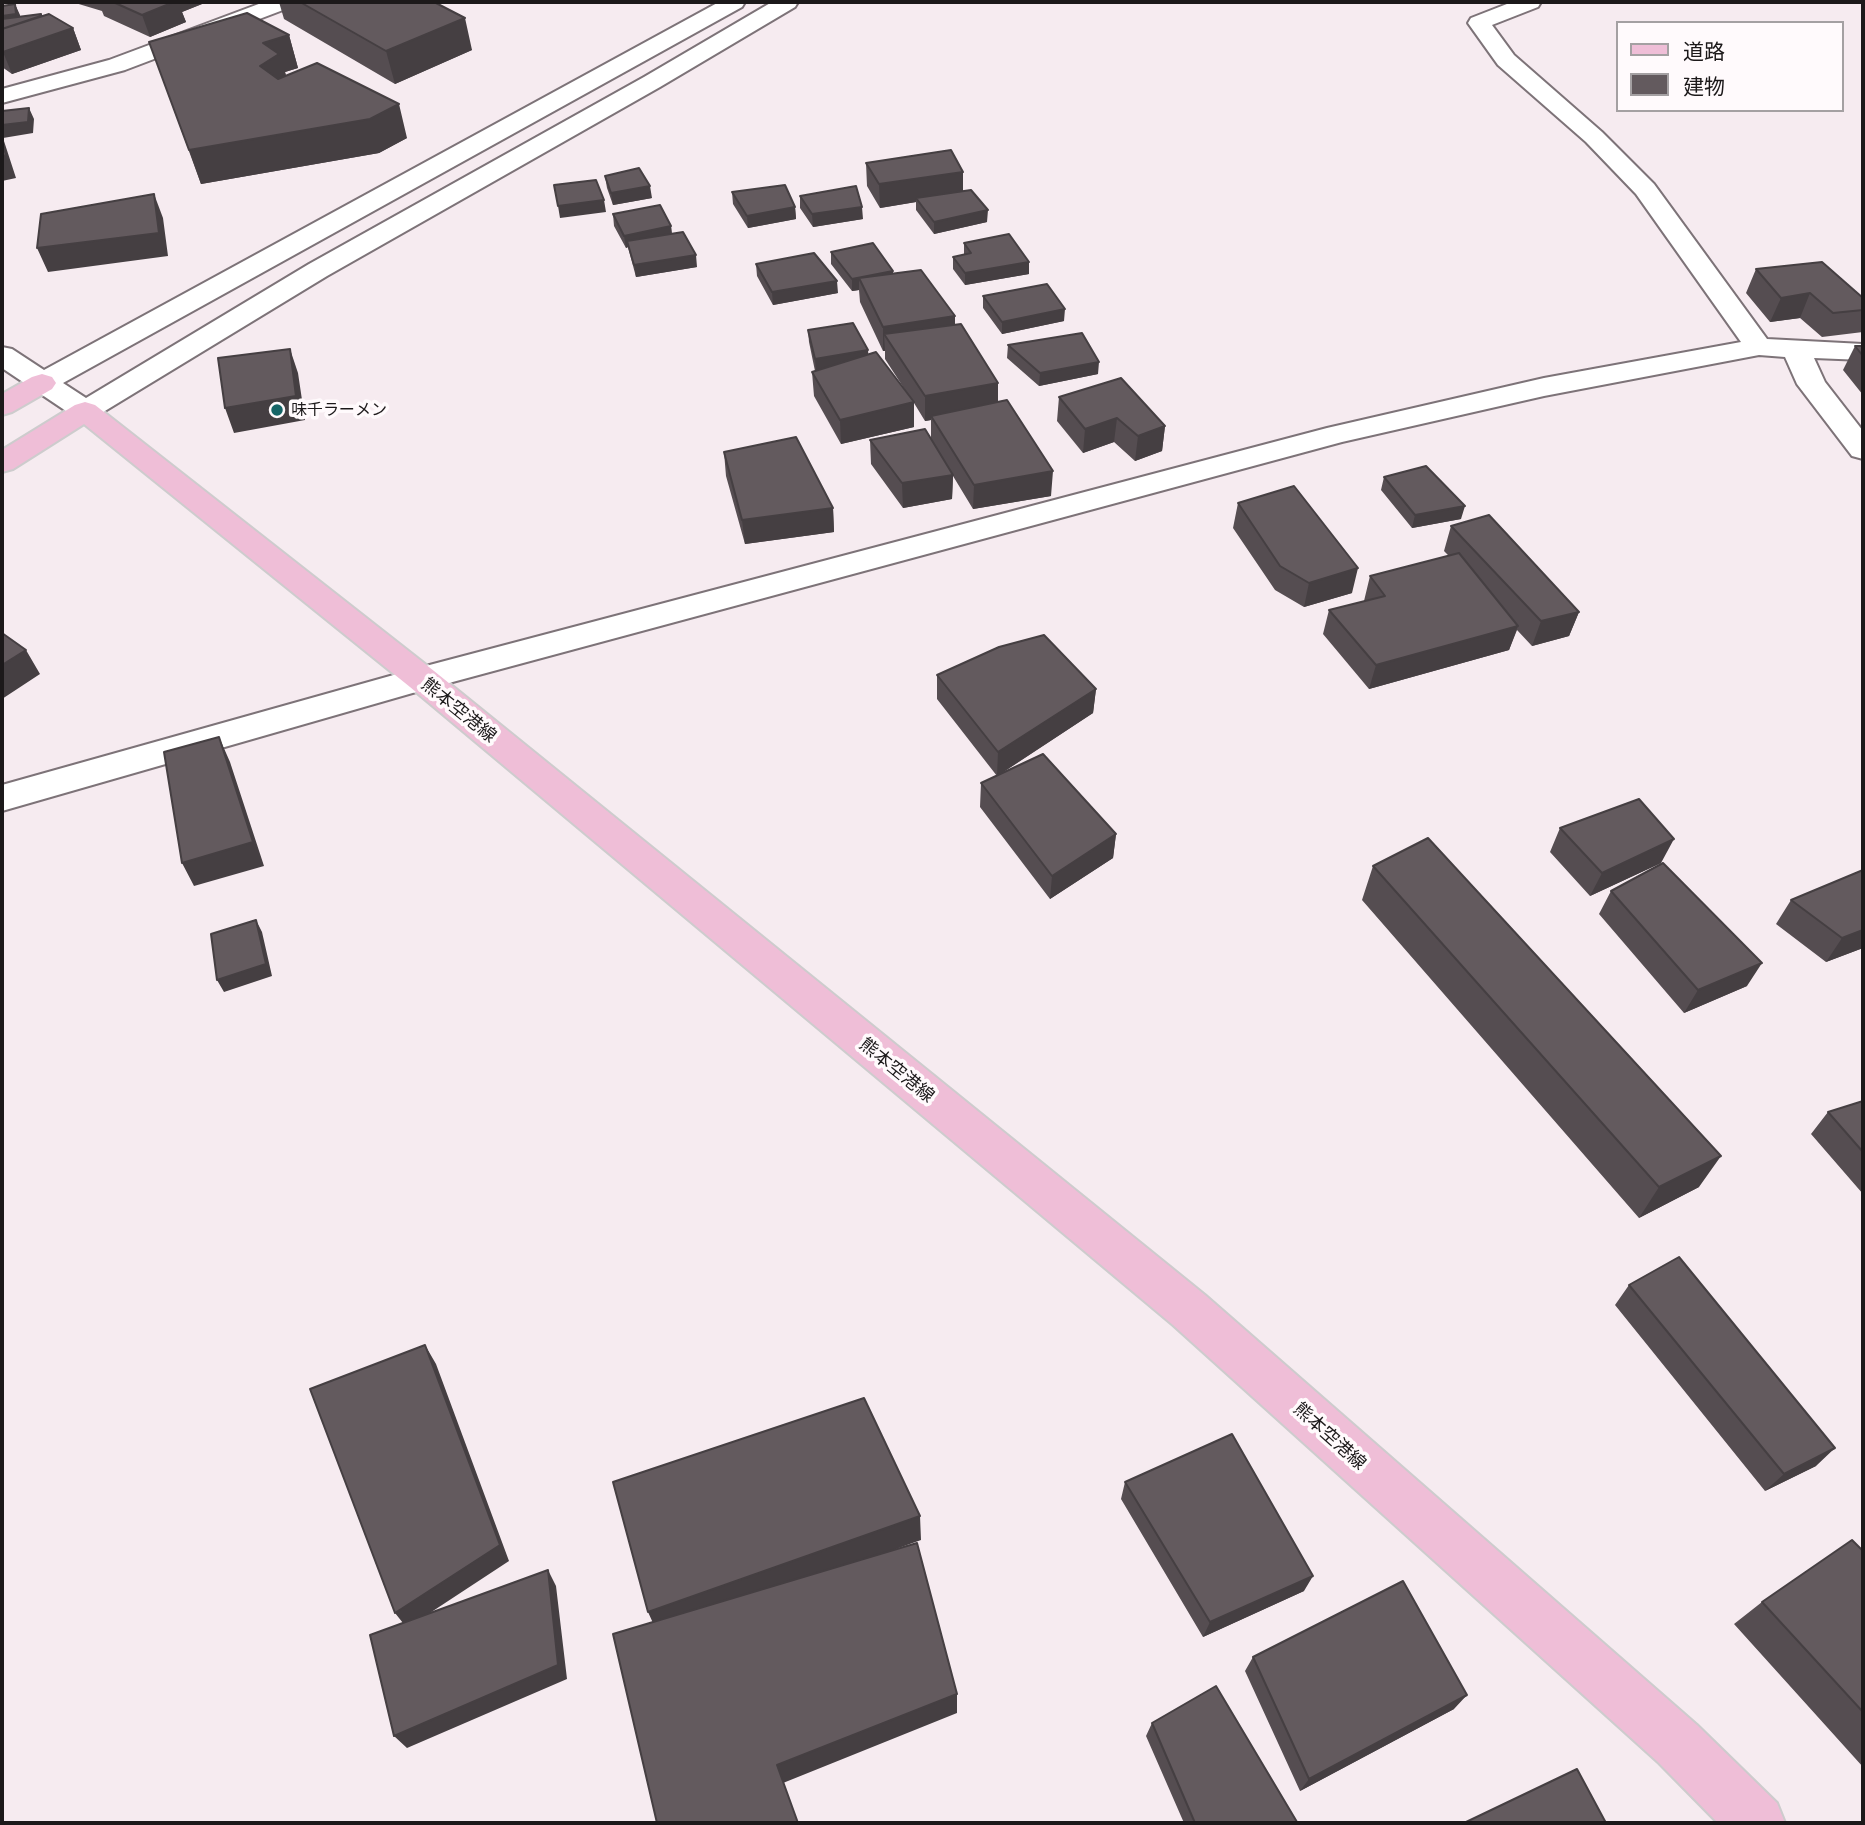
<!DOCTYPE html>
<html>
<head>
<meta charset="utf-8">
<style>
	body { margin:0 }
	#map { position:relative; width:1865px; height:1825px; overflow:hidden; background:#f6ebf0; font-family:Commissioner,"Noto Sans JP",sans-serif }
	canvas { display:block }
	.frame { position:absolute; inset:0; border:4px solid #1c191a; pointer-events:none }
	.legend { position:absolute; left:1616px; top:21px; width:228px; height:91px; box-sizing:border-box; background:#fffafc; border:2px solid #a4a0a2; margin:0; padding:9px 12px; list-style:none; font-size:21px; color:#1c191a }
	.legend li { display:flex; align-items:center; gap:14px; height:35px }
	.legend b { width:35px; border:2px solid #a4a0a2 }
</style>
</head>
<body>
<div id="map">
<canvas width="1865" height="1825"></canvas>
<div class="frame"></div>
<ul class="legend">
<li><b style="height:9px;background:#efbed7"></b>道路</li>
<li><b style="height:19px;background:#635a5e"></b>建物</li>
</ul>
</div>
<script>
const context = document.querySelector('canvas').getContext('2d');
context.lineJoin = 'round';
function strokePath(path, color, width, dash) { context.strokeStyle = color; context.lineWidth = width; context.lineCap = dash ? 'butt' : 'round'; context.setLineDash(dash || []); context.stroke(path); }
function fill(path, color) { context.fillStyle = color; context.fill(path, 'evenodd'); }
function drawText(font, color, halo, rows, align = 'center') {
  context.font = font + ' Commissioner,"Noto Sans JP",sans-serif'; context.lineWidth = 7; context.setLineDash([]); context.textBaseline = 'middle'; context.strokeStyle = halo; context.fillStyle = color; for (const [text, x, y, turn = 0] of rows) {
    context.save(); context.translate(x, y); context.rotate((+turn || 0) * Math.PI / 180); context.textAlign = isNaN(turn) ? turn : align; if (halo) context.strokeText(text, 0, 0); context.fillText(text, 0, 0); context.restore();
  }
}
const minor = new Path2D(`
	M264 2H294L291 7 125 70 2 103V89L109 60Z
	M719 2H745L742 7 63 383 86 398 309 264 644 77 772 2H798L795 7 660 87 327 276 95 417 85 420 75 417 2 368V347L12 349 44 370Z
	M1512 2H1541L1538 7 1492 25 1514 55 1602 132 1654 184 1767 339 1863 344V360L1814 358 1825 382 1863 431V459L1852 456 1797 384 1785 357 1759 355 1544 396 1342 442 423 690 2 811V785L422 667 1327 428 1544 378 1741 342 1636 194 1586 142 1498 65 1468 23 1471 18Z`);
const major = new Path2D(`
	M42 374 52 377 56 383 52 389 12 412 2 415V394L32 377Z
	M85 402 95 405 434 671 1205 1295 1697 1725 1777 1803 1785 1823H1718L1659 1763 1173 1325 410 687 84 424 13 469 2 472V450L75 405Z`);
strokePath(minor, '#7d7378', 4);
strokePath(major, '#cdcccd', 4);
fill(minor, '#fff');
fill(major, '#efbed7');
fill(new Path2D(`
	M72 2H207L182 12 186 22 150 37 104 16 102 11Z
	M279 2H434L472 50 395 84 284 19Z
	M15 4 20 17 41 14 42 16 73 28 81 50 12 74 2 67V6Z
	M289 35 298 68 285 72 286 76 407 138 379 153 201 184 149 42Z
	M866 163 963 172V192L987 222 934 234 916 210V202L880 208 867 186Z
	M605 176 652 198 613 205 607 188Z
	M732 192 795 207 796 219 748 228 733 204Z
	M800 196 863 219 813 227 800 208Z
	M613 214 671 226 672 234 697 267 636 277 628 247 626 248 614 226Z
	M964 243 1029 262V274L965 285 953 269V257L964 255Z
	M831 252 893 271V274L955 325 998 383V402L1051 496 973 509 953 476 952 499 903 508 871 464 870 440H931V420L925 421 914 403V427L841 444 814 396 812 372 815 371 809 342 808 330 868 350V354L909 396 885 359V351H883L860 302 859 290 852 291 831 264Z
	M756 264 838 293 773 305 757 276Z
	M1756 269 1863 298V332L1822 337 1800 318 1770 322 1746 293Z
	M983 296 1064 321 1002 334 983 308Z
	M1008 345 1098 374 1039 386 1007 358Z
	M1855 346H1863V395L1843 370Z
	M1059 397 1165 426 1162 451 1135 461 1114 442 1083 453 1057 421Z
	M724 452 833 508 834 532 745 544 726 476Z
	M1384 477 1461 519 1412 528 1381 490Z
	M1238 503 1352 593 1304 607 1275 590 1233 528Z
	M1451 526 1579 612 1569 636 1532 646 1517 630 1509 650 1369 689 1323 634 1329 610 1364 601 1370 576 1449 556 1444 551Z
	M937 675 1096 689 1093 713 999 775 1116 834 1113 858 1050 899 980 807 981 783 997 776 937 699Z
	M1560 828 1661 863 1590 896 1550 852Z
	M1373 866 1699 1187 1639 1218 1362 900Z
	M1863 870V948L1826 962 1776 924 1791 900Z
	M1611 891 1747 986 1684 1013 1599 914Z
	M1863 1101V1194L1811 1134 1828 1112Z
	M1629 1285 1816 1466 1765 1491 1615 1305Z
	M1125 1482 1304 1591 1203 1637 1121 1499Z
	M1863 1551V1767L1734 1624 1762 1602Z
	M1253 1657 1454 1709 1300 1791 1245 1671Z
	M1152 1723 1296 1823H1184L1146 1736Z`), '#554d51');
fill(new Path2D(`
	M174 2H207L182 12 186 22 150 37 142 15Z
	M15 4 20 15V26L2 28V16Z
	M41 14 46 25 73 28 81 50 12 74 3 52Z
	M465 18 472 50 395 84 386 51Z
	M289 35 298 68 285 72 289 86 260 66 263 43Z
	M399 104 407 138 379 153 201 184 189 150Z
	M29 108 34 119 33 133 3 138 16 178 2 181V125Z
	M963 172V195L916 198V202L880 208 879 184Z
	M650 186 652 198 613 205 611 193Z
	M154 194 163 218 168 256 48 272 37 248Z
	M604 200 606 212 560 218 558 206Z
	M795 207 796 219 748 228 747 216Z
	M862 207 863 219 813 227 812 214Z
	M988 210 987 222 934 234V222Z
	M671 226 672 238 627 241 628 247 626 248 624 236Z
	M696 255 697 267 636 277 634 265Z
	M1029 262V274L965 285V273Z
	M893 271V284L859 278V290L852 291V279Z
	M837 281 838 293 773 305 772 292Z
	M1810 293 1800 318 1770 322 1781 298Z
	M1065 309 1064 321 1002 334V322Z
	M955 316V340L884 334 885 351H883V327Z
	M290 349 298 373 305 420 234 433 225 408Z
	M868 350 869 362 816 372 815 359Z
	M1099 362 1098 374 1039 386 1040 373Z
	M998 383V408L931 416V420L925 421V396Z
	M914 402V427L841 444 840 420Z
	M1117 418 1114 442 1083 453 1085 429Z
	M1165 426 1162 451 1135 461 1138 436Z
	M1053 471 1051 496 973 509 974 485Z
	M953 475 952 499 903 508 902 483Z
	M1465 506 1461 519 1412 528 1415 515Z
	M833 508 834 532 745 544 742 520Z
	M1358 568 1352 593 1304 607 1309 583Z
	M1579 612 1569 636 1532 646 1541 621Z
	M1518 626 1509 650 1369 689 1376 665Z
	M26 650 40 674 2 699V665Z
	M1096 689 1093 713 997 776 998 752Z
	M219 737 230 762 264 866 194 886 182 863Z
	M1116 834 1113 858 1050 899 1052 876Z
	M1674 839 1661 863 1590 896 1602 873Z
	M256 920 262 932 272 976 224 992 217 980Z
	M1863 930V948L1826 962 1842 938Z
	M1762 963 1747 986 1684 1013 1698 990Z
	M1721 1156 1699 1187 1639 1218 1659 1187Z
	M425 1345 436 1364 509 1561 407 1628 395 1613Z
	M1835 1448 1816 1466 1765 1491 1784 1474Z
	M920 1516 921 1540 658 1634 648 1612Z
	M548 1570 556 1586 567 1679 407 1748 394 1736Z
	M1313 1576 1304 1591 1203 1637 1210 1622Z
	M957 1694V1713L783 1783 777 1765Z
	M1467 1695 1454 1709 1300 1791 1309 1779Z`), '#453f42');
const building = new Path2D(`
	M113 2H174L142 15Z
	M300 2H434L465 18 386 51Z
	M15 4 16 14 2 16V6Z
	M247 13 289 35 263 43 279 54 260 66 278 79 317 63 399 104 370 119 189 150 149 42Z
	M41 14V16L2 29V19Z
	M49 14 73 28 3 52 2 51V29Z
	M29 108 28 122 2 125V111Z
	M2 142 6 155 2 156Z
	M951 150 963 172 879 184 866 163Z
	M639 168 650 186 611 193 605 176Z
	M596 180 604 200 558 206 554 185Z
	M785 185 795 207 747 216 732 192Z
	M856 186 862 207 812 214 800 196Z
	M971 190 988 210 934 222 916 198Z
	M154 194 159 233 37 248 41 214Z
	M660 205 671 226 624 236 613 214Z
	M683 232 696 255 634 265 627 241Z
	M1009 234 1029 262 965 273 953 257 971 253 964 243Z
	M873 243 893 271 852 279 831 252Z
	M814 253 837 281 772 292 756 264Z
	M1822 262 1863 298V310L1833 313 1810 293 1781 298 1756 269Z
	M921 270 955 316 883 327 859 278Z
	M1047 284 1065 309 1002 322 983 296Z
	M853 323 868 350 815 359 808 330Z
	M961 324 998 383 925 396 884 334Z
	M1082 333 1099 362 1040 373 1008 345Z
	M1855 346H1863V356Z
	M290 349 296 396 225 408 218 358Z
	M876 352 914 402 840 420 812 372Z
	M1121 378 1165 426 1138 436 1117 418 1085 429 1059 397Z
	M1007 400 1053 471 974 485 931 416Z
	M925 429 953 475 902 483 870 440Z
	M796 437 833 508 742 520 724 452Z
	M1426 466 1465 506 1415 515 1384 477Z
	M1294 486 1358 568 1309 583 1280 566 1238 503Z
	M1489 515 1579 612 1541 621 1451 526Z
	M1459 553 1518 626 1376 665 1329 610 1385 596 1370 576Z
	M2 633 26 650 2 665Z
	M1044 635 1096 689 998 752 937 675 999 647Z
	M219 737 253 842 182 863 164 752Z
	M1043 754 1116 834 1052 876 981 783Z
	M1639 799 1674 839 1602 873 1560 828Z
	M1428 838 1721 1156 1659 1187 1373 866Z
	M1663 863 1762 963 1698 990 1611 891Z
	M1863 870V930L1842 938 1791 900Z
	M256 920 266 964 217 980 211 934Z
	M1863 1101V1152L1828 1112Z
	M1679 1257 1835 1448 1784 1474 1629 1285Z
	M425 1345 500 1545 395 1613 310 1389Z
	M864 1398 920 1516 648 1612 613 1482Z
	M1232 1434 1313 1576 1210 1622 1125 1482Z
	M1852 1540 1863 1551V1712L1762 1602Z
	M917 1543 957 1694 777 1765 798 1823H657L613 1634Z
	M548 1570 558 1665 394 1736 370 1635Z
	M1403 1581 1467 1695 1309 1779 1253 1657Z
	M1216 1686 1297 1822 1295 1823H1195L1152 1723Z
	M1577 1769 1606 1823H1464Z`);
fill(building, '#635a5e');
strokePath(building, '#453f42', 2);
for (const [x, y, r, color] of [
	[277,410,7,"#166567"]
]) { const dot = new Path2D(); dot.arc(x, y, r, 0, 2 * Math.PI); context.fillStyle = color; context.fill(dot); strokePath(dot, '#fffafc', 2.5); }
drawText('16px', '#1c191a', '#fffafc', [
	["味千ラーメン",291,410]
], 'left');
drawText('18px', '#1c191a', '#fffafc', [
	["熊本空港線",459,710,39],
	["熊本空港線",897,1070,39],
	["熊本空港線",1330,1436,42]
]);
</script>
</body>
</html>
